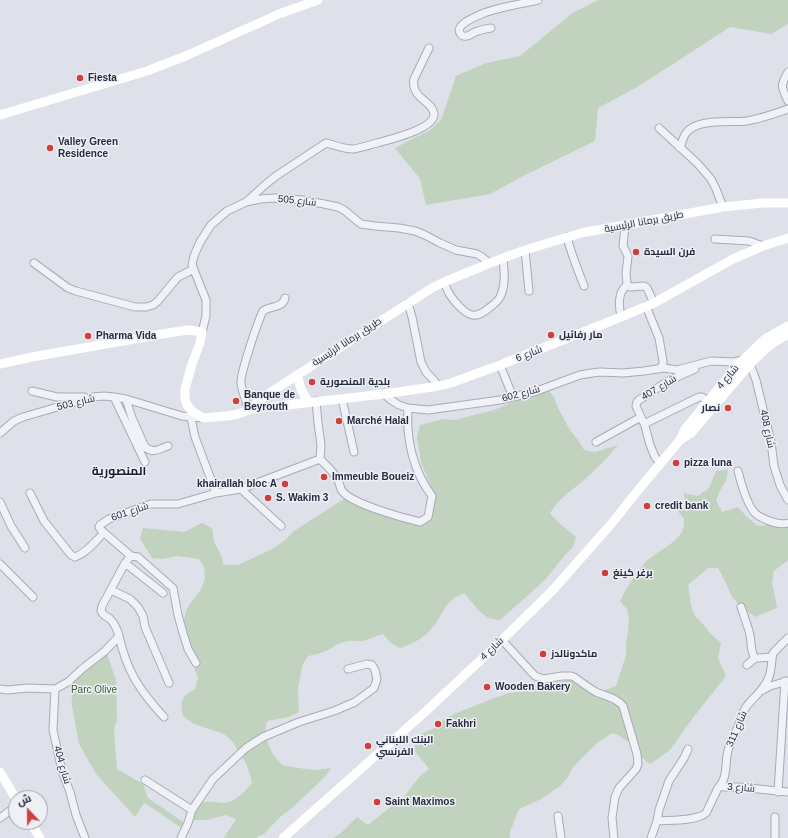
<!DOCTYPE html>
<html>
<head>
<meta charset="utf-8">
<style>
	body { margin:0 }
	#map { position:relative; width:788px; height:838px; overflow:hidden; background:#dee1e9; font-family:Arial,Cairo,sans-serif }
	canvas { display:block }
	.north { position:absolute; left:8px; top:790px; width:40px; height:40px; box-sizing:border-box; background:#eef0f6; border:1px solid #9ea2ad; border-radius:50%; rotate:338deg; font-size:11px; font-weight:700; line-height:16px; text-align:center; color:#272c40 }
	.north::after { content:''; display:block; margin:auto; width:14px; height:18px; background:#d43c3e; clip-path:polygon(50% 0,100% 100%,50% 72%,0 100%) }
</style>
</head>
<body>
<div id="map">
<canvas width="788" height="838"></canvas>
<div class="north">ش</div>
</div>
<script>
const context = document.querySelector('canvas').getContext('2d');
context.lineJoin = 'round';
function fill(path, color) { context.fillStyle = color; context.fill(path, 'evenodd'); }
function strokePath(path, color, width, dash) { context.strokeStyle = color; context.lineWidth = width; context.lineCap = dash ? 'butt' : 'round'; context.setLineDash(dash || []); context.stroke(path); }
function drawText(font, color, halo, rows, align = 'center') {
  context.font = font + ' Arial,Cairo,sans-serif'; context.lineWidth = 3; context.setLineDash([]); context.textBaseline = 'middle'; context.strokeStyle = halo; context.fillStyle = color; for (const [text, x, y, turn = 0] of rows) {
    context.save(); context.translate(x, y); context.rotate((+turn || 0) * Math.PI / 180); context.textAlign = isNaN(turn) ? turn : align; if (halo) context.strokeText(text, 0, 0); context.fillText(text, 0, 0); context.restore();
  }
}
fill(new Path2D(`
	M598 0H788V24L771 34 730 27 639 86 598 108 595 141 521 177 490 194 426 205 420 179 395 148 412 139 429 131 441 120 456 76 486 63 520 56 571 14Z
	M547 388 554 397 558 408 570 430 578 440 584 450 595 452 618 445C608 458 596 469 584 480 572 490 559 499 550 513L559 523 576 537 573 547 565 555 544 581 500 620 488 618 479 611 464 593C461 595 456 596 453 599 443 607 440 620 431 629 423 639 412 644 400 648L391 643 383 634 363 641H348L338 644 328 650 318 654 308 656 302 666 298 689 299 712 289 717 267 721 265 732 268 743 273 754 282 765 305 769 316 770 331 768 325 777 292 808 281 816 265 833 256 838H224L236 819 226 815 206 820H194L191 809C199 803 204 801 214 802 218 802 221 803 224 803 237 801 245 792 252 782L249 772 245 761 239 753 233 742 224 734 194 724 183 716C180 700 181 697 195 689L198 678 181 630 187 608 201 589 205 578 204 567 199 559 177 556 163 559 152 558 140 539 143 528 184 532 202 523 212 528 214 542 220 553 224 565H238L272 549 285 540 294 531 347 497 410 521 430 516 434 507V495L421 462 417 437 420 425 443 419 454 420 494 410Z
	M728 470 726 481 720 491 716 500 722 512 738 507 747 517 758 526 769 525 781 528 788 526V560L774 571 772 582 777 608 755 617 741 607 732 597 726 583 718 568H708L688 585 691 605 695 616 703 624 710 633 721 643 718 658 726 676 692 719 670 750 650 764 641 757 636 747 618 735 612 733 597 743 573 767 568 777 560 786 541 799 519 809 510 832V838H333L341 833 357 817 368 825 384 812 403 798 420 776 429 769 415 751V740L423 733 435 728 443 720 454 714 497 697 509 693 534 690 545 685 569 680 581 679 591 688 603 691 616 686 626 655V643L628 631 629 620 627 609 620 601C626 589 635 574 644 564 653 553 680 542 683 529 684 526 684 522 684 519L677 510 688 506 683 493 698 496 709 488 716 471Z
	M107 654 116 680 117 720 114 729 117 769 143 784 148 798 183 822 181 828 160 813 144 803 135 817 96 774 79 744 72 706 71 679 99 655Z`), '#c1d3bf');
const street = new Path2D(`
	M491 28C485 29 479 30 473 33 470 35 468 37 464 36 462 36 461 35 460 33 455 24 478 16 484 13 500 7 521 4 538 0
	M788 72C780 86 781 86 788 101
	M659 128 697 163 711 179 716 189 723 207
	M680 148C682 143 683 137 686 133 697 118 729 123 746 121 760 119 774 114 788 109
	M246 202 266 184 276 176 326 143C334 145 344 149 353 149 361 148 369 145 377 143 388 140 435 129 434 114 433 101 410 98 414 79L429 48
	M625 226 623 246 628 256 626 273 627 285 630 287 644 286 647 288 654 303
	M567 237C571 254 578 270 584 286
	M715 239 749 241 763 246
	M525 250 529 291
	M34 263 68 288 76 291 135 307H146L153 305 158 301 172 284 178 277 194 269
	M444 282C447 291 451 298 458 305 469 317 476 319 489 308 494 304 499 301 501 295 506 283 504 270 503 258
	M408 303 412 317 421 362 426 372 439 386
	M646 306 659 338 663 361V365L660 368
	M621 317C619 306 617 293 627 285
	M202 332 206 316V300L192 265 194 256 200 242 211 225 227 211 246 202 260 199 275 198 302 200 324 204 338 207 344 210 361 224 375 226 399 228 415 231 425 235 440 243 456 250 477 254 482 257 488 262 491 263
	M500 365 513 397
	M32 391 57 397H84
	M384 394 391 400 399 405 408 408 428 410 500 400 534 392 580 375 592 373 600 372 623 373 644 371 664 368 677 370 711 361 733 362 743 360 750 364 756 380 771 442 774 466 780 485 788 500
	M114 397 145 462
	M126 399 132 418 145 447C153 454 159 449 168 446
	M342 399 354 452
	M249 410C246 401 242 392 241 383 240 374 258 321 263 311 271 305 282 309 285 298
	M191 418 195 437 216 493
	M644 424 699 397H702L709 401
	M0 433 14 421 23 417 92 397 104 396 114 397 126 399 182 416 203 418
	M596 442 641 417
	M320 459C327 466 334 472 338 480 340 484 340 489 343 492 353 504 403 518 420 522L428 517 432 496C413 471 406 439 408 408
	M660 463 655 457 650 445 645 426 636 406 637 402 639 400 668 381 695 369
	M738 471C741 483 747 506 756 514 759 517 763 518 767 520 774 523 781 525 788 523
	M241 489 281 526
	M30 493 44 521 71 555 75 557C87 553 95 541 104 533
	M0 502 11 526 25 548
	M131 556 138 557 173 588 178 615 183 633 188 649 196 663
	M125 563 163 593
	M0 564 33 597
	M111 590 130 599 138 607 143 616 145 627 169 683
	M741 607C744 616 748 626 750 635 752 644 750 651 755 658
	M119 636C127 672 140 691 164 717
	M502 640 535 676 544 679 562 676H571L574 677C581 682 589 688 596 692 605 696 617 698 623 706L637 754 638 764 636 769 619 788 615 797 612 818 614 838
	M755 658H759L772 657
	M747 665 755 658
	M0 689 7 690 28 688 55 689
	M55 689 68 682 82 669 105 651 119 636C117 629 115 623 109 618 105 616 103 615 101 611L102 606 125 563 131 556 101 530 99 527 100 525 109 519 151 504H178L216 493 241 489 320 459 321 445 318 423 316 401
	M55 689 53 730 62 771 70 792 76 815 85 838
	M763 690 770 686 788 681
	M145 780 192 810
	M721 786 723 787H739L788 792
	M778 792 785 681
	M558 816 561 838
	M0 818 16 806
	M657 821 659 810 669 781 684 758 688 749
	M181 838 188 823 192 810 213 779 246 748 263 737 299 722 334 711 355 702 374 688 377 679 375 670 372 665 367 664 348 669
	M651 838 657 821C670 820 697 821 706 813L718 788C729 778 724 760 729 747 732 739 736 732 739 724 741 719 743 712 746 707 754 696 763 692 769 677 772 669 771 662 773 653L788 638
	M775 838V817`);
strokePath(street, '#a7abb6', 9);
strokePath(street, '#f1f2f7', 7);
strokePath(new Path2D(`
	M0 115 147 71 188 55 279 14 318 0
	M0 364 32 357 174 332 189 330 202 332 200 343 192 364 185 389V399L187 405 190 409 193 412 203 418 227 416 238 414 252 409 259 401 271 392 432 288 444 282 503 258 525 250 581 233 723 207 763 203H788
	M297 375 301 389 308 402
	M252 409 384 394 439 386 451 383 500 365 621 317 654 303 733 259 763 246 788 238
	M680 440 691 433 750 364 770 345 788 334
	M0 772 16 799
	M30 822 40 838
	M283 838 425 712 502 640 552 591 612 523 639 489 680 440 685 429 737 366 743 360 765 339 788 326`), '#fff', 9);
for (const [x, y, r, color] of [
	[80,78,4,"#d43c3e"],
	[50,148,4,"#d43c3e"],
	[636,252,4,"#d43c3e"],
	[551,335,4,"#d43c3e"],
	[88,336,4,"#d43c3e"],
	[312,382,4,"#d43c3e"],
	[236,401,4,"#d43c3e"],
	[728,408,4,"#d43c3e"],
	[339,421,4,"#d43c3e"],
	[676,463,4,"#d43c3e"],
	[324,477,4,"#d43c3e"],
	[285,484,4,"#d43c3e"],
	[268,498,4,"#d43c3e"],
	[647,506,4,"#d43c3e"],
	[605,573,4,"#d43c3e"],
	[543,654,4,"#d43c3e"],
	[487,687,4,"#d43c3e"],
	[438,724,4,"#d43c3e"],
	[368,746,4,"#d43c3e"],
	[377,802,4,"#d43c3e"]
]) { const dot = new Path2D(); dot.arc(x, y, r, 0, 2 * Math.PI); context.fillStyle = color; context.fill(dot); strokePath(dot, '#eef0f6', 1.5); }
drawText('bold 10px', '#272c40', '#eef0f6', [
	["Fiesta",88,78],
	["Valley Green",58,142],
	["Residence",58,154],
	["فرن السيدة",644,252],
	["مار رفائيل",559,335],
	["Pharma Vida",96,336],
	["بلدية المنصورية",320,382],
	["Banque de",244,395],
	["Beyrouth",244,407],
	["نصار",720,408,"right"],
	["Marché Halal",347,421],
	["pizza luna",684,463],
	["Immeuble Boueiz",332,477],
	["khairallah bloc A",277,484,"right"],
	["S. Wakim 3",276,498],
	["credit bank",655,506],
	["برغر كينغ",613,573],
	["ماكدونالدز",551,654],
	["Wooden Bakery",495,687],
	["Fakhri",446,724],
	["البنك اللبناني",376,740],
	["الفرنسي",376,752],
	["Saint Maximos",385,802]
], 'left');
drawText('10px', '#272c40', '#eef0f6', [
	["شارع 505",297,201,6],
	["طريق برمانا الرئيسية",644,222,-11],
	["طريق برمانا الرئيسية",347,342,-33],
	["شارع 6",529,354,-22],
	["شارع 4",728,377,-50],
	["شارع 407",659,388,-31],
	["شارع 602",521,394,-15],
	["شارع 503",76,403,-14],
	["شارع 408",767,429,78],
	["شارع 601",130,512,-19],
	["شارع 4",492,649,-44],
	["شارع 311",737,729,-67],
	["شارع 404",62,765,74],
	["شارع 3",741,788,4]
]);
drawText('10px', '#355d33', '#eef0f6', [
	["Parc Olive",94,690]
]);
drawText('bold 12px', '#191e31', '#eef0f6', [
	["المنصورية",119,472]
]);
</script>
</body>
</html>
